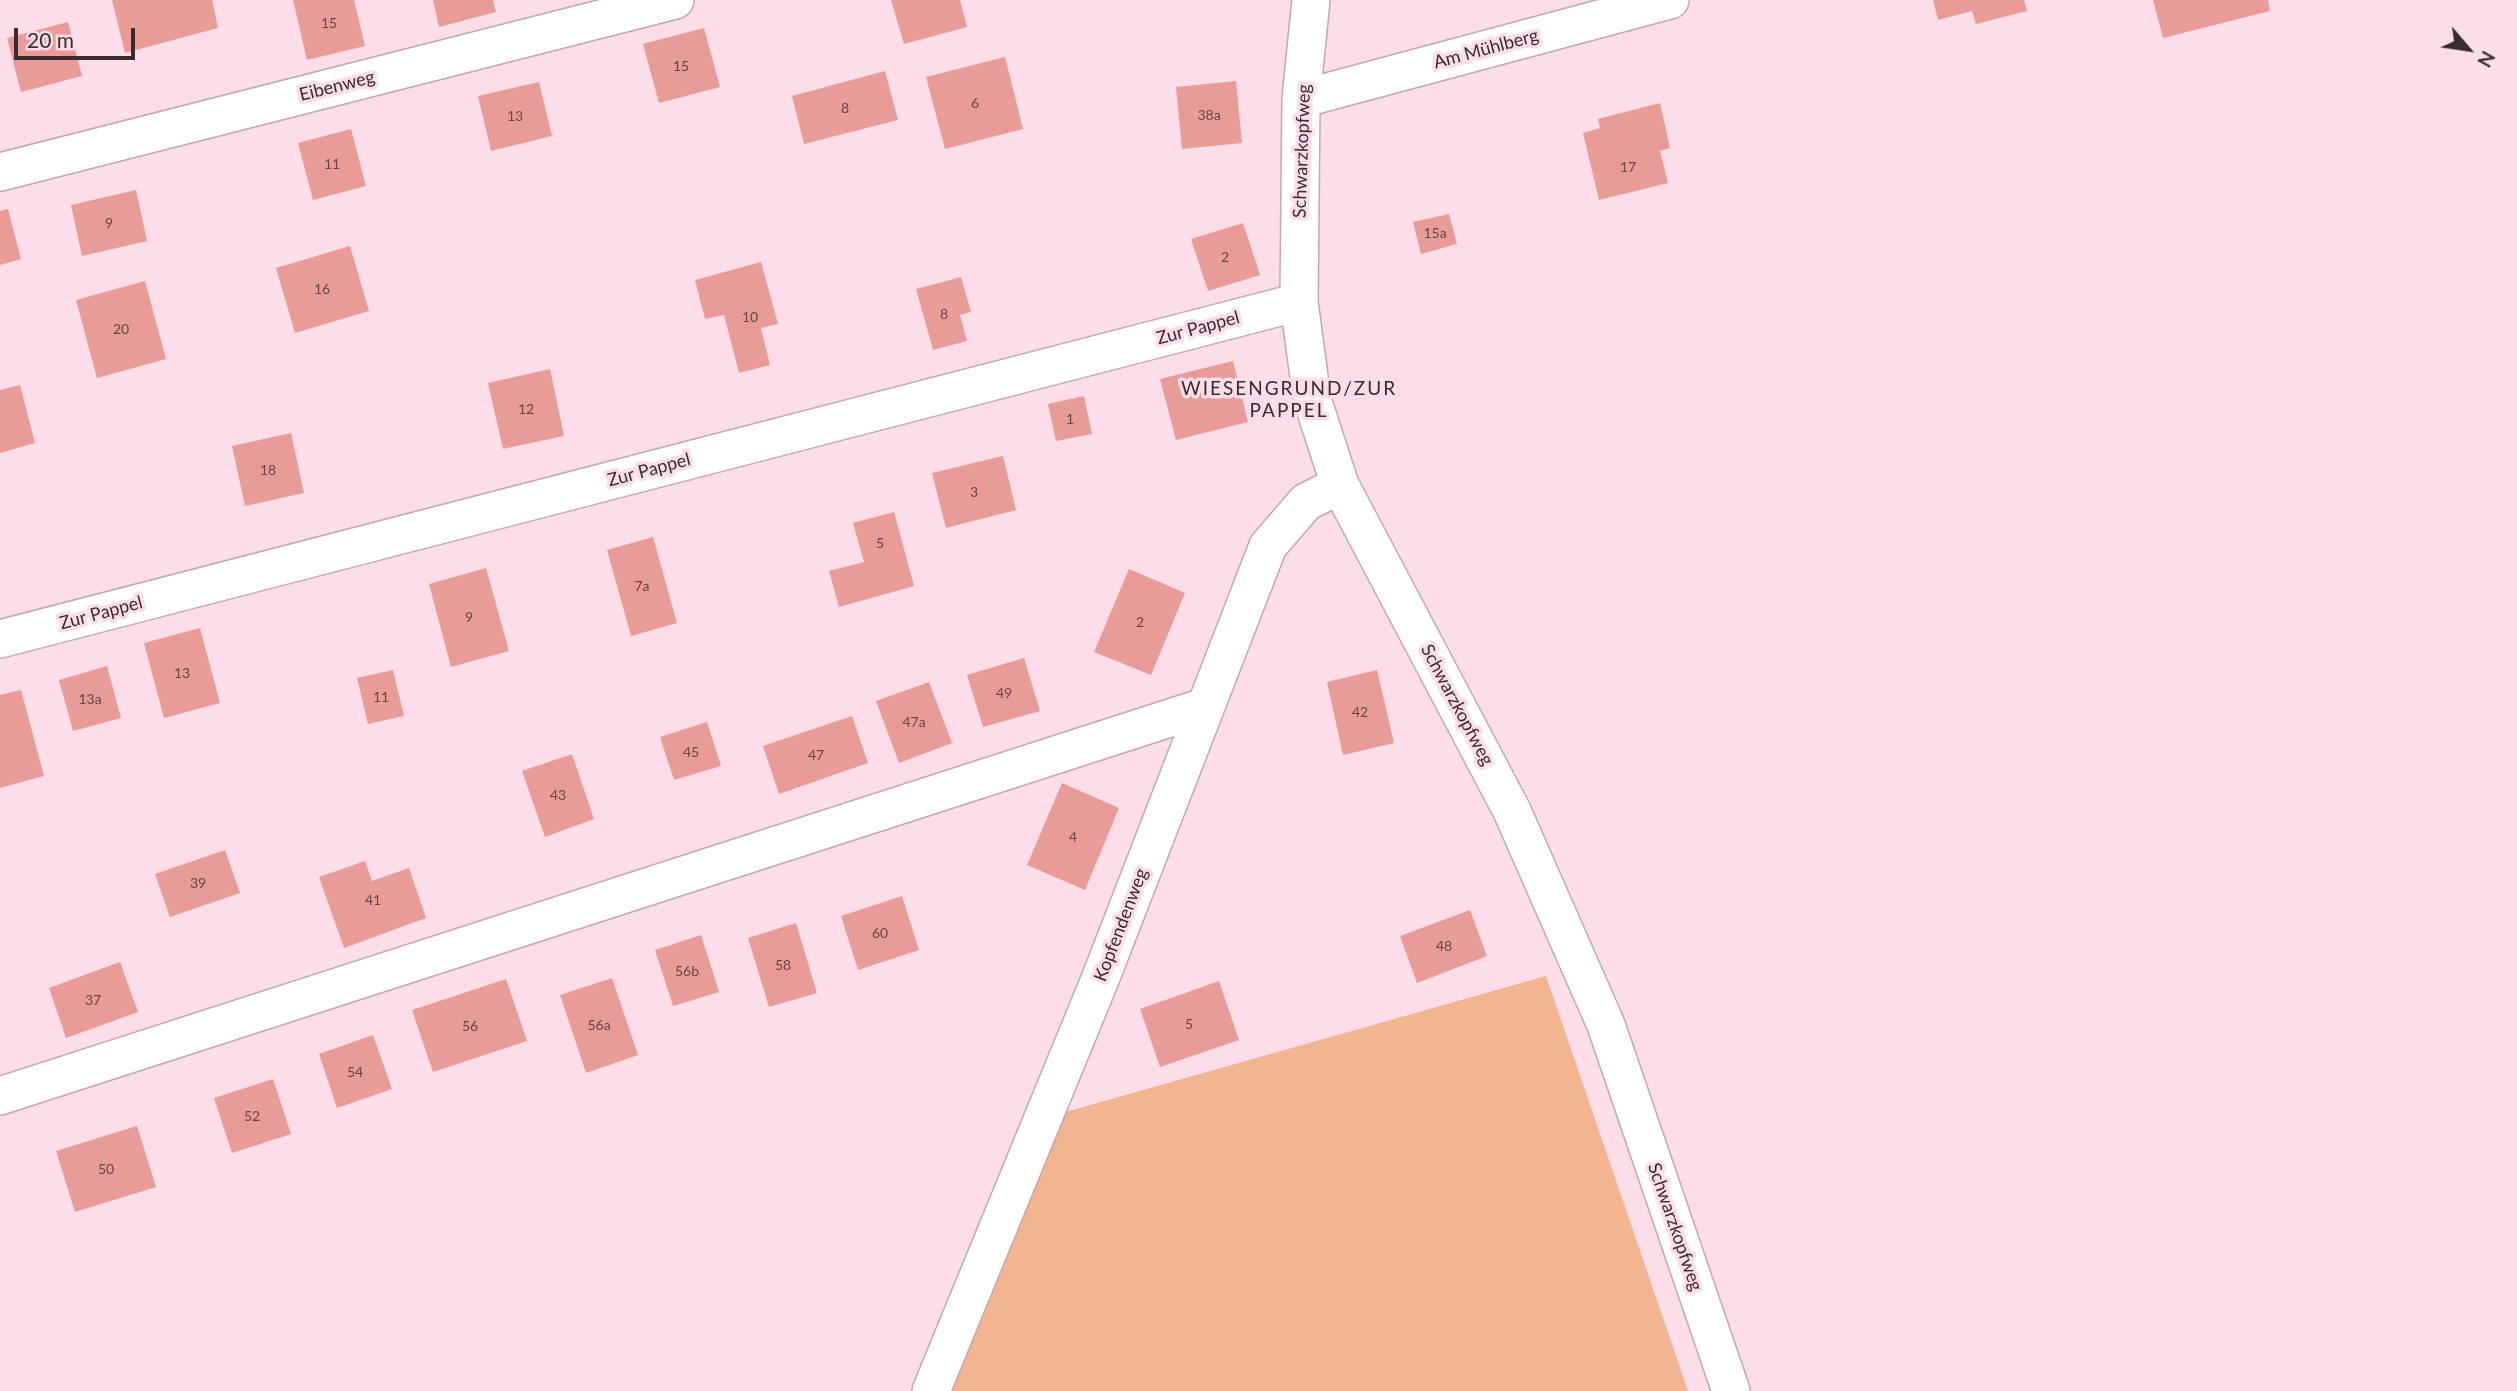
<!DOCTYPE html>
<html>
<head>
<meta charset="utf-8">
<style>
	body { margin:0 }
	#map { position:relative; width:2517px; height:1391px; overflow:hidden; background:#fddde9; font-family:Lato,sans-serif }
	canvas { display:block }
	.north { position:absolute; left:2433px; top:14px; width:70px; height:70px; -webkit-text-stroke:5px #fddde9; paint-order:stroke; rotate:119deg; font-size:19px; font-weight:700; line-height:28px; text-align:center; color:#382c30 }
	.north::after { content:''; display:block; margin:auto; width:24px; height:32px; background:#382c30; clip-path:polygon(50% 0,100% 100%,50% 72%,0 100%) }
	.scale { position:absolute; left:14px; top:28px; width:121px; height:32px; box-sizing:border-box; border:4px solid #382c30; border-top:0; padding-left:9px; font-size:21px; line-height:24px; white-space:nowrap; color:#382c30; -webkit-text-stroke:5px #fddde9; paint-order:stroke }
</style>
</head>
<body>
<div id="map">
<canvas width="2517" height="1391"></canvas>
<div class="north">N</div>
<div class="scale">20 m</div>
</div>
<script>
const context = document.querySelector('canvas').getContext('2d');
context.lineJoin = 'round';
function fill(path, color) { context.fillStyle = color; context.fill(path, 'evenodd'); }
function strokePath(path, color, width, dash) { context.strokeStyle = color; context.lineWidth = width; context.lineCap = dash ? 'butt' : 'round'; context.setLineDash(dash || []); context.stroke(path); }
function drawText(font, color, halo, rows, align = 'center') {
  context.font = font + ' Lato,sans-serif'; context.lineWidth = 7; context.setLineDash([]); context.textBaseline = 'middle'; context.strokeStyle = halo; context.fillStyle = color; for (const [text, x, y, turn = 0] of rows) {
    context.save(); context.translate(x, y); context.rotate((+turn || 0) * Math.PI / 180); context.textAlign = isNaN(turn) ? turn : align; if (halo) context.strokeText(text, 0, 0); context.fillText(text, 0, 0); context.restore();
  }
}
fill(new Path2D(`
	M1546 976 1688 1391H950L1055 1115Z`), '#f3b490');
fill(new Path2D(`
	M112 0H212L218 28 125 53Z
	M293 0H354L365 46 307 60Z
	M433 0H493L496 12 439 27Z
	M891 0H960L967 27 904 44Z
	M1933 0H2024L2027 11 1976 24 1972 11 1938 20Z
	M2153 0H2268L2270 11 2163 38Z
	M68 22 82 76 21 92 7 38Z
	M704 28 720 87 659 103 643 44Z
	M1005 57 1023 129 945 149 926 77Z
	M885 71 898 120 804 144 792 96Z
	M1236 81 1242 143 1182 149 1176 87Z
	M539 82 552 136 491 151 478 96Z
	M1660 103 1670 148 1660 151 1668 183 1599 200 1583 133 1600 128 1598 119Z
	M351 129 366 186 313 200 298 143Z
	M136 190 147 241 82 256 71 205Z
	M8 209 21 259 0 265V211Z
	M1449 214 1457 244 1421 254 1413 222Z
	M1243 223 1260 275 1208 291 1191 239Z
	M350 246 369 311 295 333 276 268Z
	M761 262 778 324 761 328 770 365 739 373 724 315 705 319 695 280Z
	M961 277 971 312 960 315 967 341 933 350 916 289Z
	M145 281 166 359 97 378 76 300Z
	M1233 361 1248 422 1176 440 1160 379Z
	M550 369 564 436 503 449 488 383Z
	M20 385 35 443 0 453V390Z
	M1084 396 1092 434 1056 441 1048 404Z
	M291 433 304 493 245 506 232 446Z
	M1003 456 1016 510 946 528 932 473Z
	M894 512 914 586 839 607 829 571 864 562 853 523Z
	M653 537 677 623 631 636 607 550Z
	M486 568 509 651 451 667 429 584Z
	M1129 569 1185 593 1151 675 1094 652Z
	M200 628 220 703 164 718 144 643Z
	M1024 658 1040 711 983 727 967 675Z
	M107 666 121 718 73 731 59 680Z
	M393 670 404 716 368 724 357 678Z
	M1377 670 1394 743 1343 755 1327 682Z
	M929 682 952 743 899 763 876 701Z
	M21 690 44 776 0 788V695Z
	M852 716 868 763 779 794 763 746Z
	M707 722 721 766 674 780 660 737Z
	M572 754 594 819 545 837 522 771Z
	M1062 783 1119 808 1085 890 1027 865Z
	M225 850 240 893 170 917 155 874Z
	M365 861 372 881 409 868 426 918 344 948 319 877Z
	M902 896 919 950 858 970 841 916Z
	M1470 910 1487 956 1417 983 1400 936Z
	M796 923 817 993 769 1007 748 938Z
	M701 935 719 992 673 1006 655 950Z
	M120 962 138 1012 66 1038 49 988Z
	M612 978 638 1055 586 1073 560 995Z
	M506 979 527 1041 433 1072 412 1010Z
	M1219 981 1239 1040 1160 1067 1140 1009Z
	M373 1035 392 1089 337 1108 319 1054Z
	M273 1079 291 1134 232 1153 214 1098Z
	M137 1126 156 1187 75 1212 56 1151Z`), '#e99b98');
const street = new Path2D(`
	M1311 0 1301 99 1299 302 1312 399 1340 485 1512 811 1606 1025 1731 1391
	M1301 99 1670 0
	M0 172 675 0
	M0 639 1299 302
	M0 1096 1204 707
	M931 1391 1101 977 1268 546 1306 502 1340 485`);
strokePath(street, '#c4a5b1', 40);
strokePath(street, '#fff', 37);
drawText('14px', '#64484a', null, [
	["15",329,23],
	["15",681,66],
	["6",975,103],
	["8",845,108],
	["38a",1209,115],
	["13",515,116],
	["11",332,164],
	["17",1628,167],
	["9",109,223],
	["15a",1435,233],
	["2",1225,257],
	["16",322,289],
	["8",944,314],
	["10",750,317],
	["20",121,329],
	["12",526,409],
	["1",1070,419],
	["18",268,470],
	["3",974,492],
	["5",880,543],
	["7a",642,586],
	["9",469,617],
	["2",1140,622],
	["13",182,673],
	["49",1004,693],
	["11",381,697],
	["13a",90,699],
	["42",1360,712],
	["47a",914,722],
	["45",691,752],
	["47",816,755],
	["43",558,795],
	["4",1073,837],
	["39",198,883],
	["41",373,900],
	["60",880,933],
	["48",1444,946],
	["58",783,965],
	["56b",687,971],
	["37",93,1000],
	["5",1189,1024],
	["56a",599,1025],
	["56",470,1026],
	["54",355,1072],
	["52",252,1116],
	["50",106,1169]
]);
drawText('18px', '#382c30', '#fddde9', [
	["Am Mühlberg",1486,49,-15],
	["Eibenweg",337,86,-14],
	["Schwarzkopfweg",1302,151,-88],
	["Zur Pappel",1198,328,-15],
	["Zur Pappel",649,470,-15],
	["Zur Pappel",101,613,-15],
	["Schwarzkopfweg",1457,705,62],
	["Kopfendenweg",1121,925,-69],
	["Schwarzkopfweg",1675,1227,71]
]);
context.letterSpacing = '2px';
drawText('19px', '#382c30', '#fddde9', [
	["WIESENGRUND/ZUR",1289,389],
	["PAPPEL",1289,411]
]);
context.letterSpacing = '0px';
</script>
</body>
</html>
